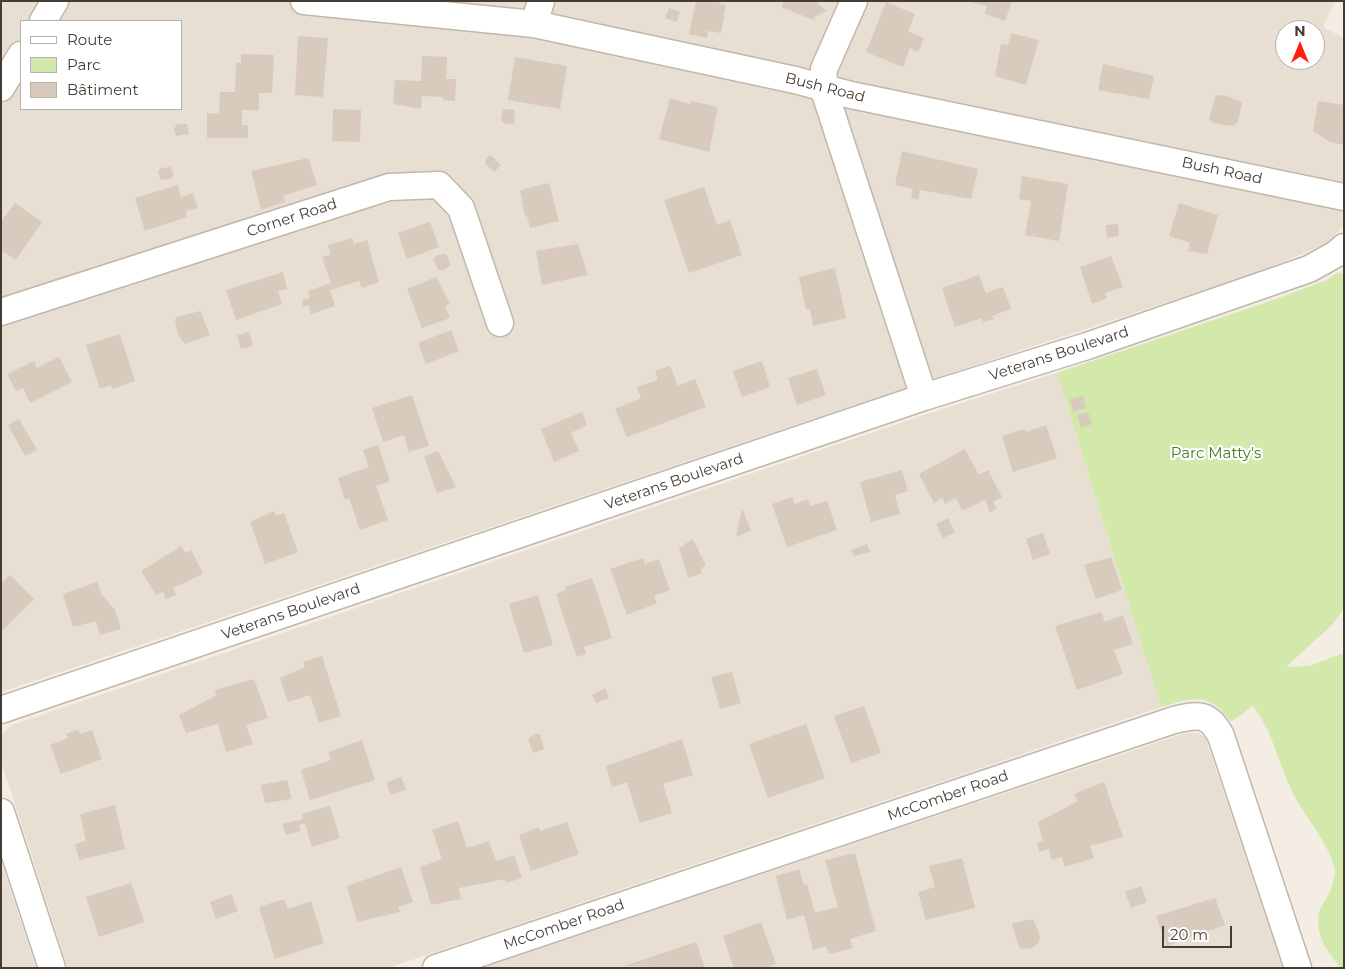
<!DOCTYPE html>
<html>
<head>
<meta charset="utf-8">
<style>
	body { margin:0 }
	#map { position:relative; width:1345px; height:969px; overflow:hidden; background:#f3ede4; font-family:Montserrat,sans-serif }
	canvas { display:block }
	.frame { position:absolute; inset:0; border:2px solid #453d34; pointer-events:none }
	.legend { position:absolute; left:20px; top:20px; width:162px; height:90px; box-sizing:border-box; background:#fff; border:1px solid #b5b1ae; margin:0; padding:6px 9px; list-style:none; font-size:15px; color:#453d34 }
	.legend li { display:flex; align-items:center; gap:10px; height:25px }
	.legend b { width:25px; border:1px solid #b5b1ae }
	.north { position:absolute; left:1275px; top:20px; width:50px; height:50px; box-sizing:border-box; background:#fff; border:1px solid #b5b1ae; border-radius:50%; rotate:0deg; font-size:14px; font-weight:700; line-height:20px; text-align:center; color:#453d34 }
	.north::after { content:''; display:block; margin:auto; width:18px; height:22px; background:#ff1e0f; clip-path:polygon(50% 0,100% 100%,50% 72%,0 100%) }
	.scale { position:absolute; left:1162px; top:926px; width:70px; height:22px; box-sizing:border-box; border:2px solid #453d34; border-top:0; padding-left:6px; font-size:15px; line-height:18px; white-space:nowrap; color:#453d34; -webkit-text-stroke:4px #fff; paint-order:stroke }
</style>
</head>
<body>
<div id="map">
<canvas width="1345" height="969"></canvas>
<div class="frame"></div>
<ul class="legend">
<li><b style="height:6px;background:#fff"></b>Route</li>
<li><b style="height:14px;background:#d2e9ab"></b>Parc</li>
<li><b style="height:14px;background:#d8cabc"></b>Bâtiment</li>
</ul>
<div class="north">N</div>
<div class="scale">20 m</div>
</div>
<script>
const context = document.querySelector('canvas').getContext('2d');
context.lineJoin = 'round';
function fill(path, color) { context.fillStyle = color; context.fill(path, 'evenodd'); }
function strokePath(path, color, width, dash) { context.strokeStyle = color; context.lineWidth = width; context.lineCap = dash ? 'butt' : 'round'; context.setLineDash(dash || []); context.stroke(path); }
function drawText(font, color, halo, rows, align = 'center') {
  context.font = font + ' Montserrat,sans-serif'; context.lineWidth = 4.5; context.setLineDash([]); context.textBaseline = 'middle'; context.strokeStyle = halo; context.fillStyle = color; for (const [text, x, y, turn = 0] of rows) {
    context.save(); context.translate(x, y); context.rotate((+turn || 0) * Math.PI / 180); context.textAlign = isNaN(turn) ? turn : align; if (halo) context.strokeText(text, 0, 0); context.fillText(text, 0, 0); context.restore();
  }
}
fill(new Path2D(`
	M1 1H1335L1323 27 1344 38V225L1329 242 1262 271 845 408 1 692ZM21 21H181V109H21ZM1285 30H1315V60H1285Z
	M1057 373 1161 707 388 968H68L1 761V735L12 725 924 415Z
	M1186 733H1197L1205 737 1283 968H479Z
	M1 862 36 968H1Z`), '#e7dfd2');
fill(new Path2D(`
	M1337 273 1344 274V609L1332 625 1286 667 1309 666 1344 653V968H1341C1327 951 1315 936 1319 913 1321 905 1328 897 1331 889 1332 883 1336 876 1335 870 1330 844 1303 815 1291 789 1278 761 1272 730 1253 706L1231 722C1209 691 1194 698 1161 707L1057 373 1276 299 1327 280Z`), '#d2e9ab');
fill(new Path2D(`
	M696 1H720L719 4 726 5 721 33 708 31 707 38 689 34Z
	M784 1H815L827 11 814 17 816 21 781 7Z
	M967 1H1012L1005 21 985 14 987 6Z
	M886 2 915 14 908 31 924 38 918 52 910 48 903 67 866 52Z
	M669 8 680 12 677 22 665 18Z
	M1011 33 1039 40 1026 85 995 76 1001 44 1008 45Z
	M298 36 328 38 323 97 295 95Z
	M241 54 274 55 272 93H259V110H242V125H248V138H207V113L219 114 220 92H235L236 63H241Z
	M422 56 447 57 446 79H456L455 101 443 100V97L422 96 421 109 393 104 395 80 421 81Z
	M515 57 567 66 560 109 508 100Z
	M1103 64 1154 76 1149 99 1098 90Z
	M1216 95 1227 96 1242 102 1238 122 1233 126 1213 123 1209 119Z
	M670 98 690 104 691 101 718 107 709 152 659 139Z
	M1318 101 1344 105V145L1330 142 1313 131Z
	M333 109 361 110 360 142 332 141Z
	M503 109 515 110 514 124H506L501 120Z
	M178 124H187L189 134 176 136 174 128Z
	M902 151 978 169 971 199 920 190 918 200 911 198 913 189 895 185Z
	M491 155 501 165 494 172 485 163 486 159Z
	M308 158 317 185 283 196 285 202 261 210 251 171Z
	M171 167 174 176 170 179 161 180 158 172 161 168Z
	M1022 176 1068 184 1059 241 1025 235 1031 201 1019 199Z
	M549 183 559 221 530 228 527 216H525L520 190Z
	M178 185 181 197 193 193 198 208 186 211 187 217 145 231 135 198Z
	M704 187 717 225 730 220 742 255 689 273 664 200Z
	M15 203 42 222 16 260 1 250V222Z
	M1179 203 1218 215 1207 254 1188 251 1190 243 1169 236Z
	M430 222 439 247 407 259 398 233Z
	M1118 224 1119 236 1107 238 1106 225Z
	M352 238 354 244 367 240 379 282 362 288 359 281 330 290 335 306 311 314 308 305 303 307 302 300 310 298 308 291 331 283 322 257 331 255 328 245Z
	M578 244 588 275 542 285 536 251Z
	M446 254 451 265 443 270H438L433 259 437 255Z
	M1111 256 1123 287 1105 293 1107 298 1092 304 1080 267Z
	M835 268 846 318 813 326 810 309 806 310 799 277Z
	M283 272 287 289 278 291 282 304 236 320 226 290Z
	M979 275 986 293 1003 287 1011 309 992 316 994 319 983 322 982 318 955 327 942 288Z
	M436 277 450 304 445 306 450 318 422 328 407 289Z
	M200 311 210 335 185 344 178 335 175 320 177 317Z
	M451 330 459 351 426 364 418 343Z
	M249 332 253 346 241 349 237 335Z
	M120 334 135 381 112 389 111 385 100 389 86 345Z
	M59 357 72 382 30 403 23 388 16 391 7 374 34 361 37 368Z
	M762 361 770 387 742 397 733 371Z
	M670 366 678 386 695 379 706 407 627 437 615 409 641 398 637 387 658 380 655 371Z
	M817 369 826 395 797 405 788 378Z
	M412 395 429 446 409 452 404 435 383 442 372 408Z
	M1083 396 1086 408 1073 412 1070 399Z
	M582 412 587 425 571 433 579 451 554 462 541 429Z
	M1088 412 1092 424 1081 428 1077 415Z
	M19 419 37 450 25 456 8 425Z
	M1046 425 1057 458 1013 472 1002 436 1025 429 1026 432Z
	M378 445 390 481 376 486 388 520 360 530 349 498 345 500 338 478 369 467 363 450Z
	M965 449 979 475 988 470 1002 497 993 502 997 509 990 512 985 500 962 511 956 498 945 504 942 498 934 503 919 474Z
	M438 451 456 487 437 493 424 456Z
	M902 470 908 491 895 495 900 514 871 522 860 482Z
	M792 497 795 504 808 499 810 506 827 501 837 530 787 547 772 504Z
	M742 508 751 530 736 537 737 532Z
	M274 511 276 516 284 513 298 552 265 564 250 522Z
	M948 518 955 532 943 538 936 524Z
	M1043 533 1050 554 1033 560 1026 539Z
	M693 539 706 566 701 568 702 573 688 578 679 548Z
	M867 544 870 552 854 556 851 550Z
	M181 546 186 553 191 550 203 574 173 588 176 595 166 599 163 592 156 595 141 571Z
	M1111 557 1122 590 1096 599 1084 565Z
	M643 558 645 564 659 559 670 590 654 596 657 603 627 615 610 569Z
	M10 575 34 599 1 632V583Z
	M592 578 612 638 584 647 586 654 577 657 556 594 566 590 565 587Z
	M97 582 102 595 115 610 121 629 100 635 96 621 73 627 63 594Z
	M538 595 553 645 524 653 509 604Z
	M1101 612 1105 622 1123 615 1133 644 1114 650 1123 674 1077 690 1055 626Z
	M322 656 341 716 319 723 310 695 288 702 280 678 305 667 303 662Z
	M732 672 741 703 720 709 711 677Z
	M254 679 268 718 246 725 253 744 226 752 218 724 186 733 179 715 217 695 214 690Z
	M605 688 609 698 596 703 592 695Z
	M864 706 881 753 851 763 834 716Z
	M806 724 825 778 768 798 749 744Z
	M78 729 80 734 92 730 102 759 61 774 50 745 68 738 66 734Z
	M535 734H540L544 749 533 753 528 739Z
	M682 739 693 775 663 784 672 813 640 823 627 782 612 787 606 766Z
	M362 740 375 780 310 800 301 770 331 760 328 752Z
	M401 777 406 789 391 795 386 783Z
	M287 780 292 799 265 803 261 785Z
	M1104 782 1123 837 1090 846 1094 858 1065 867 1062 857 1052 860 1049 849 1039 852 1037 842 1043 841 1038 822 1078 801 1074 794Z
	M115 805 125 849 79 860 75 844 86 841 80 814Z
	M330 806 340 838 312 847 305 823 299 825 301 831 286 835 282 824 303 819 302 814Z
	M458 821 467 848 489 841 496 861 514 855 522 878 506 883 505 879 459 888 461 899 431 905 420 867 442 859 432 830Z
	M567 822 579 854 531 871 519 835 539 827 540 831Z
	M855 853 876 931 850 939 853 948 829 954 826 946 813 950 804 915 787 920 776 876 799 869 804 885 807 884 815 913 838 907 825 860Z
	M962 858 975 908 926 920 918 892 935 887 929 866Z
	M401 867 413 902 398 907 400 912 357 922 347 886Z
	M131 883 144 922 99 937 86 897Z
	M1141 886 1147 902 1131 908 1125 892Z
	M231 894 238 911 216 919 210 902Z
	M1215 898 1225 925 1167 946 1156 916Z
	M284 899 288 909 311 901 324 943 275 959 259 907Z
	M1033 919 1040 936 1039 942 1032 948 1020 949 1012 926 1013 923Z
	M761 922 776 964 766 968H734L723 936Z
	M696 942 705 968 624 966Z`), '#d8cabc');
const minor = new Path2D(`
	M304 1 534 24 795 80 851 95 1344 197
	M854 1 824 69 823 87 924 397
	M43 21 55 1
	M534 24 541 1
	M1 88 21 55
	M1 312 389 187 439 185 461 208 500 323
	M1 710 924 397 1087 346 1309 269 1336 254 1344 247
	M1 812 52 968
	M436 968 1174 720C1199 714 1209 713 1221 736L1298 968`);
strokePath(minor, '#c1b7aa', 29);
strokePath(minor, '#fff', 26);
drawText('15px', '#453d34', '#fff', [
	["Bush Road",825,88,14],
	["Bush Road",1222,171,12],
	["Corner Road",292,218,-18],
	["Veterans Boulevard",1059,354,-18],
	["Veterans Boulevard",674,482,-19],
	["Veterans Boulevard",291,612,-19],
	["McComber Road",948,796,-19],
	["McComber Road",564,925,-19]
]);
drawText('15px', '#4c7826', '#fff', [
	["Parc Matty's",1216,454]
]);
</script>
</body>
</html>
